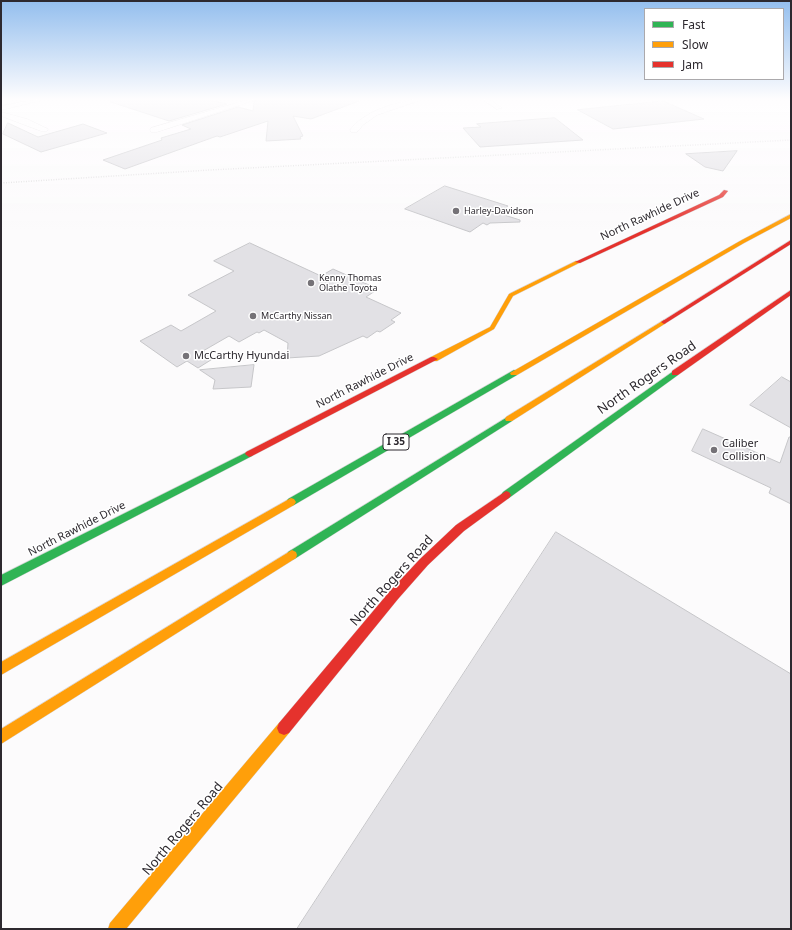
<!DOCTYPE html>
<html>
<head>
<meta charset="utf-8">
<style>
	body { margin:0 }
	#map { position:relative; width:792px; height:930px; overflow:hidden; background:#fcfbfc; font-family:"Noto Sans",sans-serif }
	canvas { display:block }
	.frame { position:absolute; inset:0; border:2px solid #2d292f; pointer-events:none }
	.legend { position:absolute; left:644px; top:8px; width:140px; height:72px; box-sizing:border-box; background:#fff; border:1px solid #aba9ac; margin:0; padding:5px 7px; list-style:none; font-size:12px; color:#2d292f }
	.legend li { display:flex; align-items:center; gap:8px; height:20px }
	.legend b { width:20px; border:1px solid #aba9ac }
</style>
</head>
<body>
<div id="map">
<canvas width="792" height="930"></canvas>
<div class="frame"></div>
<ul class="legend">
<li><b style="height:5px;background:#30b455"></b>Fast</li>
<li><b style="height:5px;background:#ff9f0a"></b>Slow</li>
<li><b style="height:5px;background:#e5322d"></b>Jam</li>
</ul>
</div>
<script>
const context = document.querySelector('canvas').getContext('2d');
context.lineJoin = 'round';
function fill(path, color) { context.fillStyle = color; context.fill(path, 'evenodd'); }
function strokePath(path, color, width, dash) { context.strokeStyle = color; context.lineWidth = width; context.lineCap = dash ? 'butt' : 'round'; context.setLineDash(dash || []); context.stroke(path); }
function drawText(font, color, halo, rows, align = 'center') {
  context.font = font + ' "Noto Sans",sans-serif'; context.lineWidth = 3; context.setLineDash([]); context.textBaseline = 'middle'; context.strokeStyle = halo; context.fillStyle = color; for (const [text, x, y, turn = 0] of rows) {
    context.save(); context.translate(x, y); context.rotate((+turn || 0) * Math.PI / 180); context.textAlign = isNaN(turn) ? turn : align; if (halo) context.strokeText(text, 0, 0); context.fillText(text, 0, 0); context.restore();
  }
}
const building = new Path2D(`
	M111 100H210L227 104 169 121 111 102Z
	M256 100H359V101L311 119 293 116 303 136 300 137 301 139 266 141 268 121 220 137 217 136 125 169 103 160 162 140 161 138 191 129 182 125 238 107 253 111 254 102Z
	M663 101 704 119 613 129 578 110Z
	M555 118 583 140 480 147 463 128 481 127 477 124Z
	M8 123 38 137 83 124 107 133 41 152 3 134Z
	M737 151 723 171 705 167 686 154Z
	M445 186 508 206 498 213 520 220V222L490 223 487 225 483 223 470 232 405 209Z
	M250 243 321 276 333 269 378 289 366 297 401 313 391 320 395 322 380 332 377 331 367 338 363 336 319 356 287 358 288 343 264 330 259 333 257 332 239 342 229 336 203 351 214 358 198 368 187 361 177 367 140 341 171 325 181 331 216 311 188 295 234 271 214 261Z
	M254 365 251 387 213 389 215 380 200 370Z
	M782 377 791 382V428L750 405Z
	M703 429 780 463 789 437H791V504L769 493 771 488 692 451Z
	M556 532 791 674V929H297Z`);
fill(building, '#e2e1e5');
strokePath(building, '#c6c6c9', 1);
const street = new Path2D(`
	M33 100H43L1 110V106Z
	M247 100H255L157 132H151L150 130 151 128Z
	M411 100H421L377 115 363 125 357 132H351L350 130C365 111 389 105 411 100Z
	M483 100H490L502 108 497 109Z
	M1 112 27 119 48 129 47 131H41L1 116Z`);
const fast = new Path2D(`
	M514 370 517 371V375L294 505 291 506 288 505 286 502 288 499Z
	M675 370 678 371V375L509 498 506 499 503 498 501 495 503 492Z
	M509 416 513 419 512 421 296 558 292 560 288 558 287 555 288 552Z
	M249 451 252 452 253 454 252 456 1 586V575Z`);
const slow = new Path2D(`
	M791 214V218L744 243 517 375H511L510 373 740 241Z
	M576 261 581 262 513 296 494 329 437 361H431V357L490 327 509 294Z
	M664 320 666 321V323L512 421H506L505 419 506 417Z
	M291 498 294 499 296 502 294 505 1 675V662Z
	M292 550 296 552 297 555 296 558 1 744V729Z
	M284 721 289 723 291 728 289 733 126 929H108L110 923 279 723Z`);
const jam = new Path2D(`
	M724 190 728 191 723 197 580 263 575 262 719 195Z
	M791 240V244L666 323 664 324 661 322Z
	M791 290V295L678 375H672V371Z
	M431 357H434L438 359 252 456 249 457 245 454 246 452Z
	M506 491 509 492 511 495 509 498 464 531 428 565 398 599 289 733 284 735 279 733 277 728 279 723 390 591 420 559 456 525Z`);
strokePath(street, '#d8d5d8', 1);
strokePath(fast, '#d8d5d8', 1);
strokePath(slow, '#d8d5d8', 1);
strokePath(jam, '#d8d5d8', 1);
fill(street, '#fffeff');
fill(fast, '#30b455');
fill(slow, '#ff9f0a');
fill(jam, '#e5322d');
strokePath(new Path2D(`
	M1 183 210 170 791 140`), '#dddcdd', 1.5, [1, 1.5]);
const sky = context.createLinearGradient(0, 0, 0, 230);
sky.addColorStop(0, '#93beee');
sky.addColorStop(0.43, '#fefdfe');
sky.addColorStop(1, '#fefdfe00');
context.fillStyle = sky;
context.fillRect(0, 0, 792, 230);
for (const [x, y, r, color] of [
	[456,211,4,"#757277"],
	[311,283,4,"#757277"],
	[253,316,4,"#757277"],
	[186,356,4,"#757277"],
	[714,450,4,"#757277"]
]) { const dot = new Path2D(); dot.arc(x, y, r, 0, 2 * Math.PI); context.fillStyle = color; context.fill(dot); strokePath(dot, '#fff', 1.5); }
drawText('9px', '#2d292f', '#fff', [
	["Harley-Davidson",464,211],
	["Kenny Thomas",319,278],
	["Olathe Toyota",319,288],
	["McCarthy Nissan",261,316]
], 'left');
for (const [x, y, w] of [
	[396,442,26]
]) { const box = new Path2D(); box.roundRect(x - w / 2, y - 8, w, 16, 3); context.fillStyle = '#fff'; context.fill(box); strokePath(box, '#2d292f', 1); }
drawText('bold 10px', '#2d292f', null, [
	["I 35",396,442]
]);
drawText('11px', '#2d292f', '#fff', [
	["North Rawhide Drive",650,215,-25],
	["North Rawhide Drive",365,381,-27],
	["North Rawhide Drive",77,529,-27]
]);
drawText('11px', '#2d292f', '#fff', [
	["McCarthy Hyundai",194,356],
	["Caliber",722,444],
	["Collision",722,457]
], 'left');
drawText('13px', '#2d292f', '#fff', [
	["North Rogers Road",647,378,-35],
	["North Rogers Road",392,581,-48],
	["North Rogers Road",183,829,-50]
]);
</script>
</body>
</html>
